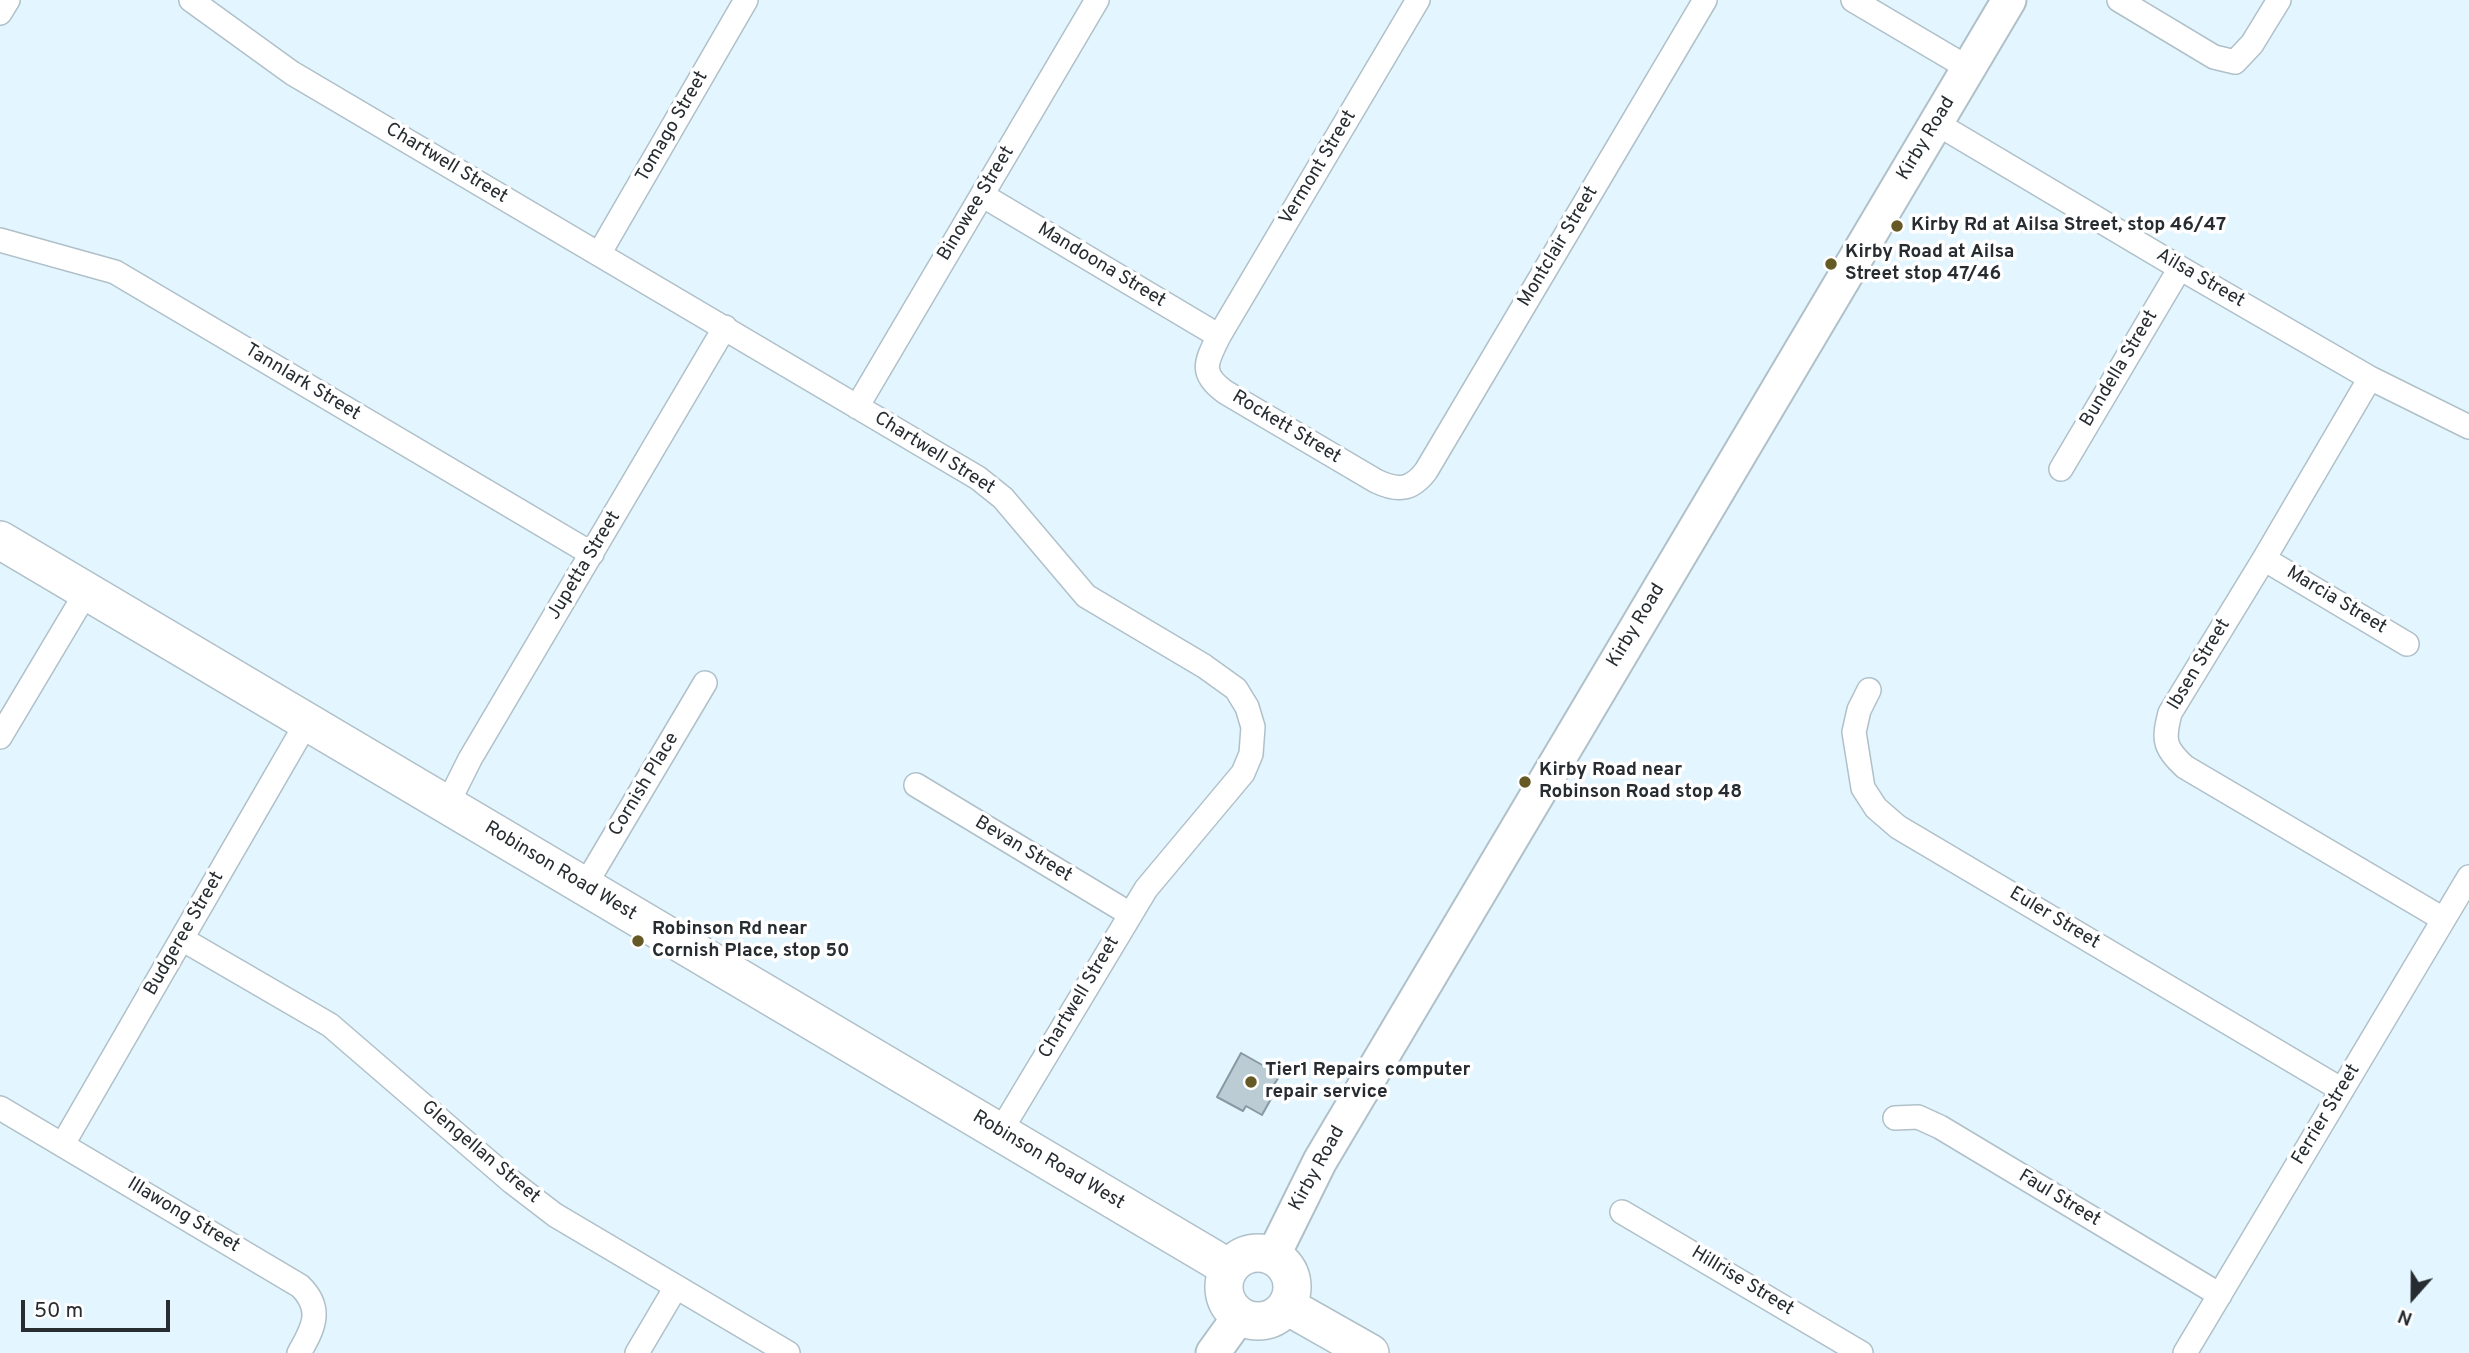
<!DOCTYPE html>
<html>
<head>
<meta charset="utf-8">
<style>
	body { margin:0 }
	#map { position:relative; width:2469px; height:1353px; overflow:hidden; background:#e3f5fe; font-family:Overpass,sans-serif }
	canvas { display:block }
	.north { position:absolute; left:2378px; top:1262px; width:70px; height:70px; -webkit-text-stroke:5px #fff; paint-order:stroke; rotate:201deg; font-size:19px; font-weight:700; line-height:28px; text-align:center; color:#262c30 }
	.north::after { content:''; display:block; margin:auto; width:24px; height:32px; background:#262c30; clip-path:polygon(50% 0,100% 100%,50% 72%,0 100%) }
	.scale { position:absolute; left:21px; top:1300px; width:149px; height:32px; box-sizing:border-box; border:4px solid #262c30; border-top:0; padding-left:9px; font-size:21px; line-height:24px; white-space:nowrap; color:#262c30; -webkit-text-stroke:5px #fff; paint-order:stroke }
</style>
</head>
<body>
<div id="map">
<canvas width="2469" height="1353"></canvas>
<div class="north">N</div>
<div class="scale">50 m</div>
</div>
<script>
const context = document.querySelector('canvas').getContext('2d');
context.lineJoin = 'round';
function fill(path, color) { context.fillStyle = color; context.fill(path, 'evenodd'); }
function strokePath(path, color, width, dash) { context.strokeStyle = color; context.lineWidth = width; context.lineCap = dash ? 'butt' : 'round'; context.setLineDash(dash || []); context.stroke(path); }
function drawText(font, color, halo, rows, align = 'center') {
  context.font = font + ' Overpass,sans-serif'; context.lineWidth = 7; context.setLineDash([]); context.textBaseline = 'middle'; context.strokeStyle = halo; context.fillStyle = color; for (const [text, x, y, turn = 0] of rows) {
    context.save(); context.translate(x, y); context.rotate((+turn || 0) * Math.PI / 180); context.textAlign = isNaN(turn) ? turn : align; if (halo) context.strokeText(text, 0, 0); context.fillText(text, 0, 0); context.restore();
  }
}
const building = new Path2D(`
	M1241 1053 1280 1075 1272 1088 1276 1090 1262 1115 1246 1106 1243 1111 1217 1097Z`);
fill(building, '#bbccd5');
strokePath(building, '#8999a1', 2);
const street = new Path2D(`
	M191 0 292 73 978 478 1003 498 1086 596 1204 666 1236 689 1247 707 1253 727 1251 754 1243 773 1146 889 1000 1132
	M1418 0 1219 336C1206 362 1199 373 1225 392L1376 481C1397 491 1411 491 1426 471L1705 0
	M1853 0 1968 68
	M2119 0 2214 57 2235 62 2252 44 2279 0
	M0 13 8 0
	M1936 123 2180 268 2370 378 2469 427
	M982 195 1219 336
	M0 240 115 272 592 554
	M599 254 746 0
	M2370 378 2264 559 2170 713C2163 740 2164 748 2185 767L2443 919
	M857 407 1097 0
	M2061 469 2180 268
	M2264 559 2407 644
	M1869 690 1859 710 1854 732 1863 788 1876 808 1898 827 2342 1090
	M0 737 87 591
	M916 785 1130 914
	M447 805 470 759 725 327
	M584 887 705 683
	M182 939 330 1025 512 1182 555 1215 788 1353
	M0 1108 300 1286C324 1309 313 1329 299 1353
	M1895 1118 1918 1117 1940 1127 2220 1295
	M63 1144 307 722
	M1622 1212 1861 1353
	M637 1353 676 1287
	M2185 1353 2469 877`);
const secondary = new Path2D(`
	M1273 1256 1320 1161 2009 0
	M1213 1353 1239 1317`);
const primary = new Path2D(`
	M0 540 1229 1268
	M1224 1287a34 34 0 1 1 68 0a34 34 0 1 1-68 0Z
	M1287 1306 1370 1353`);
strokePath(street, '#b0c0c9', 26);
strokePath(secondary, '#b0c0c9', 37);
strokePath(primary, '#b0c0c9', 40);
strokePath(street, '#fff', 23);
strokePath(secondary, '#fff', 33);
strokePath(primary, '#fff', 37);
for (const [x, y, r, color] of [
	[1897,226,7,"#655926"],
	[1831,264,7,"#655926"],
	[1525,782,7,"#655926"],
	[638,941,7,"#655926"],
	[1251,1082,7,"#655926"]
]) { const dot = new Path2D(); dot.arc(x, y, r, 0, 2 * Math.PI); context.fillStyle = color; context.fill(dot); strokePath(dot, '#fff', 2.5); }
drawText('19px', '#262c30', '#fff', [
	["Tomago Street",673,127,-60],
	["Kirby Road",1927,139,-59],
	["Chartwell Street",446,164,31],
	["Vermont Street",1319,168,-59],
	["Binowee Street",977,204,-59],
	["Montclair Street",1559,247,-59],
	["Mandoona Street",1101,266,31],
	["Ailsa Street",2200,279,30],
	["Bundella Street",2120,369,-59],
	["Tannlark Street",302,383,31],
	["Rockett Street",1286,428,31],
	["Chartwell Street",934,454,32],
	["Jupetta Street",585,566,-59],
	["Marcia Street",2336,601,31],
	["Kirby Road",1637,626,-59],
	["Ibsen Street",2200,665,-59],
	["Cornish Place",645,785,-59],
	["Bevan Street",1023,850,31],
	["Robinson Road West",560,872,31],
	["Euler Street",2054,919,31],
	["Budgeree Street",185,934,-60],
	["Chartwell Street",1080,998,-59],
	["Ferrier Street",2327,1115,-59],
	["Glengellan Street",480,1153,40],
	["Robinson Road West",1048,1161,31],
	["Kirby Road",1318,1169,-61],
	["Faul Street",2059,1199,31],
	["Illawong Street",183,1216,31],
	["Hillrise Street",1742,1282,31]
]);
drawText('bold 19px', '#262c30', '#fff', [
	["Kirby Rd at Ailsa Street, stop 46/47",1911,226],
	["Kirby Road at Ailsa",1845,253],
	["Street stop 47/46",1845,275],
	["Kirby Road near",1539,771],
	["Robinson Road stop 48",1539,793],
	["Robinson Rd near",652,930],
	["Cornish Place, stop 50",652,952],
	["Tier1 Repairs computer",1265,1071],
	["repair service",1265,1093]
], 'left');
</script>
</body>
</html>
